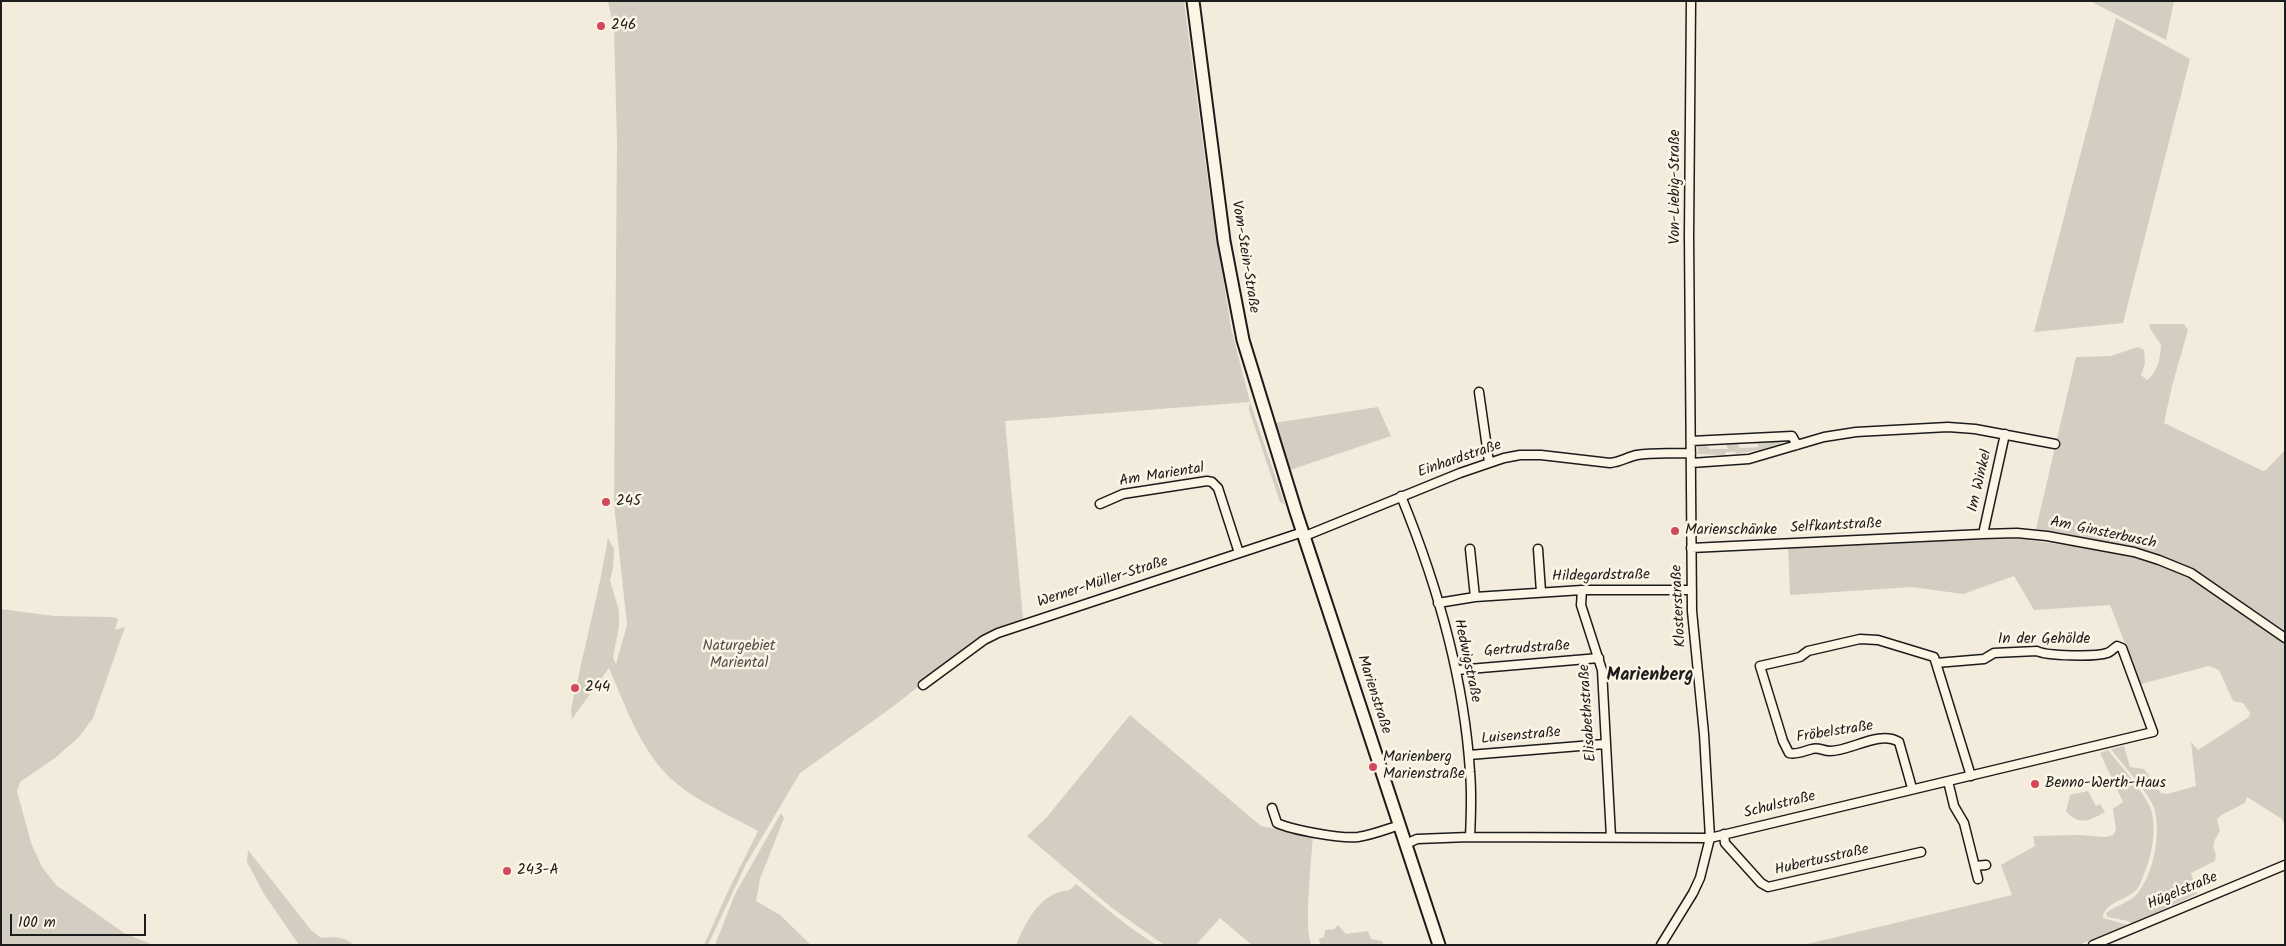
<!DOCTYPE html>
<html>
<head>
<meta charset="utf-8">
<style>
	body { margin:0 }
	#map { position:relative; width:2286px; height:946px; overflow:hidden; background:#f3ecdd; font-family:Kalam,sans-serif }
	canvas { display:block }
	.frame { position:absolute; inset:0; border:2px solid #1c1c1c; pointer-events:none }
	.scale { position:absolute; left:10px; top:914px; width:136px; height:22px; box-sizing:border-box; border:2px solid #1c1c1c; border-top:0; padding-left:6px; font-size:15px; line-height:18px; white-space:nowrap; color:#1c1c1c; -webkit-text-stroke:4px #fcf5e5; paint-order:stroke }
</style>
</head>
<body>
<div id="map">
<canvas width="2286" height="946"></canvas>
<div class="frame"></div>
<div class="scale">100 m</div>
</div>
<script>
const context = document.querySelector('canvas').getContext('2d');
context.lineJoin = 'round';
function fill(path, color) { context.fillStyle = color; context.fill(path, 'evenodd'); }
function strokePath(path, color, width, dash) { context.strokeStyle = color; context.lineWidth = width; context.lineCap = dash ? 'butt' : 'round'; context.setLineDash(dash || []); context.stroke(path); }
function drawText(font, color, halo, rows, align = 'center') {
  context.font = font + ' Kalam,sans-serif'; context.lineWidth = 5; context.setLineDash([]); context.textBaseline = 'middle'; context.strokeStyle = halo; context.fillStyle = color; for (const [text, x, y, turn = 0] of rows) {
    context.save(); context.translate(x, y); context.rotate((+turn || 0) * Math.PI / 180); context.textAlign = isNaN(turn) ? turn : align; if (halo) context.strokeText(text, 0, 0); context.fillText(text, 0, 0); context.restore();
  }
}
fill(new Path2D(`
	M608 1H1184L1209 189 1231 328 1250 402 1285 505 1280 502 1249 410 1250 402 1005 421 1023 619 994 630 969 647 891 708 800 773 746 864 708 945H704L728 891 758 831C733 817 697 801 676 783 642 755 626 707 609 668L572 719 571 709 600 581 608 538 614 549 613 568 610 580 619 611V626L613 658 616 664 627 625 614 504 617 143 614 30Z
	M2090 1H2174L2166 40Z
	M2116 18 2190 59 2123 323 2034 332Z
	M2149 324H2184L2188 330 2172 386 2164 423 2263 471 2266 470 2285 450V635L2205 580 2134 550 2064 533 2036 529 2076 357 2111 356 2138 347 2144 350 2145 364 2141 375 2147 380C2158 372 2160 358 2161 345L2151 330Z
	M1378 407 1391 436 1290 470 1274 423Z
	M1778 439 1781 443 1760 450 1736 454 1735 452H1726L1725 455 1698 454V444L1704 443 1710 449H1728L1725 442 1736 441 1740 448 1759 447 1755 440Z
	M2020 539 2127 553 2191 575 2285 640V827L2282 819 2247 797 2245 803 2221 815 2217 819 2220 831C2206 852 2219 846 2215 861L2191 873 2197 894 2132 924 2128 921 2108 917 2106 913C2115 906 2128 903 2136 895 2153 877 2162 832 2154 808 2149 793 2121 763 2111 749L2124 746 2130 767 2144 769 2161 793 2167 794 2196 786 2191 742 2198 750 2249 717 2250 713 2243 703 2233 701 2219 670 2209 666 2141 684 2110 605 2034 610 2014 576 1963 594 1912 587 1790 595 1788 546 1917 540V543L1956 540Z
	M1 609 54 616 113 617 118 619 115 630 125 627 93 718 79 737 55 758 20 782 17 791 31 843 42 867 56 885 124 933 153 945H1Z
	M1130 715 1261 826 1313 835C1312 855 1303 932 1312 945H1252L1220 918 1196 945H1165L1157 940 1112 908 1027 836 1047 817Z
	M2108 750C2119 764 2149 797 2152 813 2156 831 2152 852 2146 869 2142 877 2141 887 2134 892 2123 901 2104 903 2103 918L2128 925 2079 945H1803L2012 895 2001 865 2035 846 2033 836 2080 835 2106 837 2113 835 2116 830 2113 809 2123 802 2100 753Z
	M2088 791 2096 806 2100 804 2105 812C2090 821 2078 826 2066 811L2070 795Z
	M781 813 784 818 760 879 756 901 780 915 811 945H715L735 894Z
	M248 850 311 930 321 938C334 937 343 936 354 945H299L264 894 247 862Z
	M1076 884 1128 926 1156 945H1016C1027 920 1040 892 1070 890Z
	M1338 925 1346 934 1368 931 1371 939 1382 941 1384 945H1320L1319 939 1324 937 1325 930 1334 929Z`), '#d3cec1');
const minor = new Path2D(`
	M1479 392 1489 462
	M1691 441 1792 436 1797 445
	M1691 463 1749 459 1824 437 1856 432 1948 427 1975 429 2055 444
	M1401 496C1437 584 1464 677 1470 772 1472 794 1471 816 1470 837
	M1100 504 1123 494 1207 481 1212 482 1218 488 1239 553
	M1983 534 2005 434
	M1305 536 1460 473 1504 458 1520 455H1541L1610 463C1621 462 1627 457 1637 455 1654 452 1674 454 1691 453
	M1691 548 1983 534 2017 533 2047 536 2134 552 2159 560 2191 573 2285 638
	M1470 549 1475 597
	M1538 549 1541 592
	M1582 590 1581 605 1602 670 1611 837
	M1438 603 1475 597 1582 590H1692
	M1936 663 1971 776
	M1457 670 1599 658
	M923 685 984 640 998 633 1303 532
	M1469 755 1605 744
	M1948 781 1954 806 1964 823 1978 879
	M1272 808 1277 823C1292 830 1341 839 1358 837 1372 835 1387 829 1400 825
	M1724 834 1725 843 1761 883 1768 887 1921 852
	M1406 844 1417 839 1469 837 1710 838 2153 732 2122 648 2117 646C2114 648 2111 652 2107 653 2096 657 2046 656 2037 651L1994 653 1984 659 1936 663 1934 657 1878 640 1860 639 1808 651 1800 657 1760 666 1783 741 1789 753C1797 755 1804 751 1812 749 1819 747 1823 751 1830 751 1851 751 1879 730 1899 742L1912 788
	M1975 866 1986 865
	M1661 945 1693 893 1700 878 1710 838 1704 734 1692 611 1689 236 1691 1
	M2093 945 2285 865`);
const secondary = new Path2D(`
	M1193 1 1224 241 1243 340 1296 512 1439 945`);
strokePath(minor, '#1c1c1c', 11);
strokePath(secondary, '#1c1c1c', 15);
strokePath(minor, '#fcf5e5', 8);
strokePath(secondary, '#fcf5e5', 11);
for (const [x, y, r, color] of [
	[601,26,5,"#d1495b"],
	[606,502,5,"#d1495b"],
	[1675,531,5,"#d1495b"],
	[575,688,5,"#d1495b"],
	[1373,767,5,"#d1495b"],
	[2035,784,5,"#d1495b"],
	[507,871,5,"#d1495b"]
]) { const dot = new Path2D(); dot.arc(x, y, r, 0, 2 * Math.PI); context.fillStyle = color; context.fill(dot); strokePath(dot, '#fcf5e5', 2); }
drawText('15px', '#1c1c1c', '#fcf5e5', [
	["246",611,26],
	["245",616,502],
	["Marienschänke",1685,531],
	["244",585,688],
	["Marienberg",1383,758],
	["Marienstraße",1383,775],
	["Benno-Werth-Haus",2045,784],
	["243-A",517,871]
], 'left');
drawText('15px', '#1c1c1c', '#fcf5e5', [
	["Von-Liebig-Straße",1676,187,-90],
	["Vom-Stein-Straße",1244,257,81],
	["Einhardstraße",1460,460,-19],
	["Am Mariental",1162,476,-9],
	["Im Winkel",1981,481,-77],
	["Selfkantstraße",1836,527,-3],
	["Am Ginsterbusch",2103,534,12],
	["Hildegardstraße",1601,577,-1],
	["Werner-Müller-Straße",1103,583,-18],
	["Klosterstraße",1680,606,-93],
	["In der Gehölde",2044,640],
	["Gertrudstraße",1527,650,-4],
	["Hedwigstraße",1466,661,78],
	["Marienstraße",1373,695,72],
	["Elisabethstraße",1589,713,-94],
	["Fröbelstraße",1835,733,-9],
	["Luisenstraße",1521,737,-5],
	["Schulstraße",1780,806,-14],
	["Hubertusstraße",1822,861,-13],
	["Hügelstraße",2183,892,-23]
]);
drawText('15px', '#53514e', '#fcf5e5', [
	["Naturgebiet",739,647],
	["Mariental",739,664]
]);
drawText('bold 18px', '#1c1c1c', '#fcf5e5', [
	["Marienberg",1650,677]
]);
</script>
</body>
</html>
